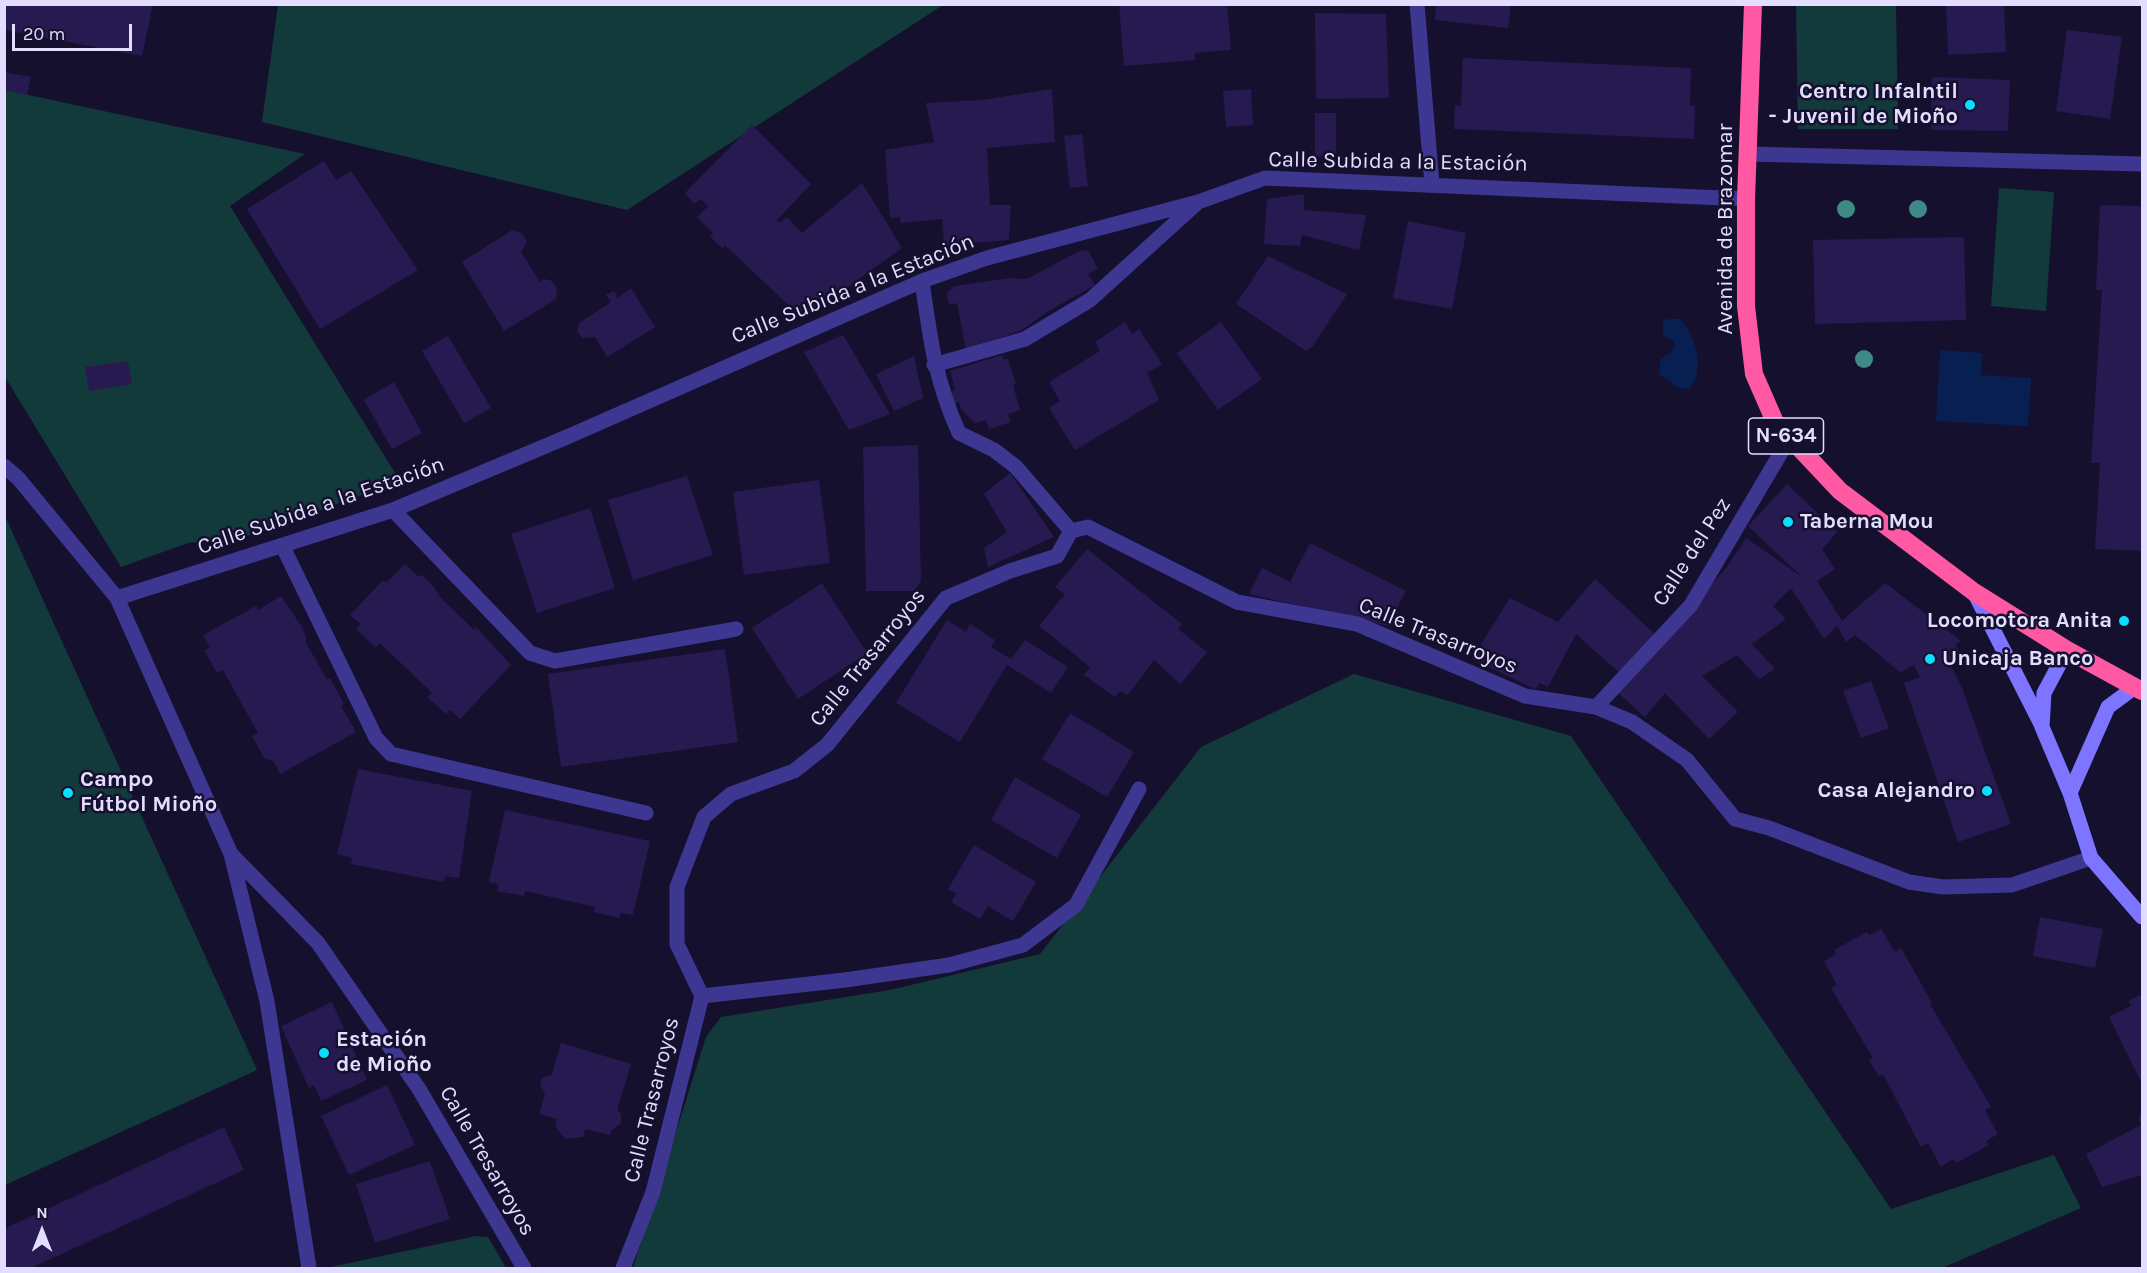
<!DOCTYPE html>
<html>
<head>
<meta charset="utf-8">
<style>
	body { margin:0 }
	#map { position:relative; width:2147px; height:1273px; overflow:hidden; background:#16102f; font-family:Karla,sans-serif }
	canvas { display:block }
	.frame { position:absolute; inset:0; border:6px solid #e3deff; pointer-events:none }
	.north { position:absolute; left:12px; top:1201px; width:60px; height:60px; -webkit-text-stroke:4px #16102f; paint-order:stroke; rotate:0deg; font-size:16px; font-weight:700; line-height:24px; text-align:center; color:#e3deff }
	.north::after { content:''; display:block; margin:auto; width:21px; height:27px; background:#e3deff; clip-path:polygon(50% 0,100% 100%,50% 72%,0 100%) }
	.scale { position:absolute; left:12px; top:24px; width:120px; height:27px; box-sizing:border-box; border:3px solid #e3deff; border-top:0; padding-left:8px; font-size:18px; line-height:21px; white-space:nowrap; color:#e3deff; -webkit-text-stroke:4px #16102f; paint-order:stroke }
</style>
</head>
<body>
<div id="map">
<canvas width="2147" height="1273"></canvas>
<div class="frame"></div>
<div class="north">N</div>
<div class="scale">20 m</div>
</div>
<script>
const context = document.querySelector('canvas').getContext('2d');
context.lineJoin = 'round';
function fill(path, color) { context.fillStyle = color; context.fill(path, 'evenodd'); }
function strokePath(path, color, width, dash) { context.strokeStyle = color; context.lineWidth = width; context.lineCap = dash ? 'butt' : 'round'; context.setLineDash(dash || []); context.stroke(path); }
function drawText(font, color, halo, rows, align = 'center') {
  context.font = font + ' Karla,sans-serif'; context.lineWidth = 5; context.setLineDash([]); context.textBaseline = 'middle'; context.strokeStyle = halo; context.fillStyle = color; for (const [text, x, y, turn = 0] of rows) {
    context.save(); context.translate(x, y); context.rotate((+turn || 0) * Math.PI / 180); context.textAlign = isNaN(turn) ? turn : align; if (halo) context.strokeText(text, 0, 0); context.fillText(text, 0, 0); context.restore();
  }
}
fill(new Path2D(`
	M278 5H943L627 210 262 122Z
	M1796 5H1896L1898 129H1798Z
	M5 90 305 154 230 206 400 481 252 535 188 543 121 567 5 377Z
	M1999 188 2054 192 2046 311 1991 306Z
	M5 516 257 1070 5 1185H4Z
	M1354 674 1571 736 1891 1209 2054 1155 2081 1208 1942 1268H633L706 1037 721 1017 890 990 1040 954 1201 747Z
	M476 1236 488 1237 506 1268H326Z`), '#123a3a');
fill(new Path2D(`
	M1668 319H1680C1696 335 1706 371 1689 389L1679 388 1659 374 1660 360C1667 353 1676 353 1674 341L1663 335V322Z
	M1940 350 1982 353 1981 375 2031 378 2028 426 1936 421Z`), '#071f51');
fill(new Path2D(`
	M4 4H153L142 56 4 30Z
	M1119 4H1227L1231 50 1195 53V60L1124 66Z
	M1436 4H1511L1508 28 1435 20Z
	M1946 4H2004L2006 52 1948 55Z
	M1315 13 1386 14 1389 98 1316 99Z
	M2067 30 2122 37 2110 119 2056 111Z
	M1463 58 1691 68 1690 105 1695 106 1694 139 1454 129 1455 105 1461 106Z
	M4 72 31 77 27 95 4 90Z
	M1932 77 2010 80 2008 131 1931 130Z
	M1052 89 1055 142 987 148 990 205H1011L1009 240 944 245 942 219 901 223 900 217 890 218 885 150 934 142 926 103 982 100Z
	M1251 89 1253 125 1226 127 1223 91Z
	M1315 113H1336V157L1315 156Z
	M752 125 811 184 777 220 779 223 787 217 802 233 862 183 902 248 803 319 725 245 722 248 710 237 713 233 697 217 708 206 701 199 694 204 685 193Z
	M1082 134 1088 186 1070 188 1064 136Z
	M324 161 336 180 351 171 418 270 320 329 247 209Z
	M1304 194V210L1366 215 1359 250 1302 235 1300 246 1264 244 1267 199Z
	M2100 205 2142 206V551L2095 549 2100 463H2091L2102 290H2096Z
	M1408 221 1466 233 1452 309 1393 298Z
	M512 230 522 233 527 242 521 252 540 282 544 279 552 281 557 288 556 299 504 331 462 262Z
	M1964 237 1966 320 1815 324 1813 240Z
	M1088 250 1098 268 1088 274 1095 285 1047 312 1022 330 966 350 957 303 949 305 947 293 954 286 1011 278 1027 279 1079 251Z
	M1268 256 1347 294 1312 347 1306 351 1236 304Z
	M631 288 655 327 607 357 595 337 582 338 577 331 579 323 611 302 606 295 614 291 618 298Z
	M1125 322 1132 334 1139 329 1162 364 1147 373 1159 400 1075 450 1049 408 1060 401 1049 382 1100 351 1095 342Z
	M1221 322 1262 379 1218 410 1177 353Z
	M843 335 890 414 849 430 804 352Z
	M448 336 491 408 464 423 422 351Z
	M1002 355 1004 360 1008 359 1016 384 1013 385 1020 410 1008 414 1011 422 989 429 986 420 975 423 961 409 959 402 952 406 949 392 955 390 950 371Z
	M914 356 923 398 894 411 876 374Z
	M128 361 132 384 89 391 85 367Z
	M394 382 422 433 392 449 364 400Z
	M918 445 921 581 914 591H866L863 447Z
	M1010 473 1054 537 988 567 984 548 1007 532 984 494Z
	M687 476 713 555 633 580 608 500Z
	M819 480 830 563 744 575 733 492Z
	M1787 484 1837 532 1822 549 1835 569 1817 581 1842 621 1885 583 1961 641 1955 644 1961 654 1948 660 1962 688 2011 824 1958 842 1904 683 1920 677 1914 665 1900 672 1855 635 1846 642 1837 626 1824 639 1791 588 1773 606 1786 619 1752 644 1775 669 1759 679 1737 655 1702 676 1738 712 1709 739 1665 693 1645 717 1617 692 1727 567 1746 538 1802 577 1748 526Z
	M590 508 615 588 537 613 511 534Z
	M1310 543 1406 591 1388 626 1249 594 1262 568 1290 582Z
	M1087 549 1182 624 1178 629 1207 652 1180 684 1154 660 1128 695 1120 691 1115 697 1084 675 1090 667 1039 626 1065 594 1055 587Z
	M405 564 419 577 422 575 434 587 441 598 474 630 476 627 511 665 460 719 450 710 446 714 427 697 432 693 380 643 376 648 356 629 361 624 350 615 383 580 386 583Z
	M1595 579 1657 636 1621 674 1576 634 1548 687 1540 683 1535 689 1472 659 1510 598 1558 622Z
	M822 583 867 653 798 699 752 628Z
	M281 596 302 627 307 640 305 641 327 680 330 678 344 704 341 706 356 732 280 774 274 762 264 758 252 736 258 733 223 670 217 673 204 650 210 648 203 635 256 606 258 610Z
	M947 620 966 632 970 624 995 640 991 647 1011 659 1025 640 1068 667 1051 693 1007 665 960 742 896 703Z
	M725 649 738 742 561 767 548 674Z
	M1871 681 1889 728 1861 738 1843 691Z
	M1070 713 1134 752 1107 797 1042 759Z
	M358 769 472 791 459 878 445 876 444 882 351 864 352 858 337 854Z
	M1015 777 1081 815 1057 858 991 820Z
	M505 810 650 841 633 915 621 913 619 918 594 912 595 907 525 891 524 896 497 891 499 884 489 882Z
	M974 845 1036 882 1013 921 988 906 980 919 951 902 956 893 948 889Z
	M2040 917 2103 929 2095 968 2033 956Z
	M1881 929 1895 952 1901 948 1932 1003 1930 1004 1991 1107 1985 1110 1998 1134 1986 1141 1989 1145 1956 1163 1953 1159 1941 1167 1928 1143 1921 1147 1883 1074 1879 1077 1869 1060 1873 1058 1831 988 1837 985 1824 961 1836 954 1834 950 1867 932 1869 935Z
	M2140 995 2142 999V1084L2109 1017 2131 1006 2129 1001Z
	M332 1002 367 1080 321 1101 314 1085 309 1088 281 1026Z
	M561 1043 631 1064 617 1110 621 1114V1123L612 1130 610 1135 585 1129 583 1137 565 1139 555 1126 557 1119 539 1114 545 1094 540 1085 542 1078 552 1074Z
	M387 1085 415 1145 349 1175 321 1116Z
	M2142 1105V1175L2102 1187 2086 1154 2141 1125 2139 1119Z
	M224 1127 244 1170 31 1268H4V1229Z
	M430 1161 450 1219 375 1243 356 1184Z`), '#271a51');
strokePath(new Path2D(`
	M1417 4 1432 184`), '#3e3791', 15);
strokePath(new Path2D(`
	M1748 154 2142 164
	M922 281C930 338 935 380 959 433L994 450 1016 467 1071 531
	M934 365 1025 339 1090 300 1196 204
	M4 466 18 478 117 598 231 854 267 1001 309 1268
	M393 510 530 653 555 661 736 629
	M282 545 376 738 391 754 646 813
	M117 598 393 510 567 437 922 281 987 258 1198 202 1265 178 1746 199
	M1596 707 1691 605 1789 439
	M231 854 318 943 419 1089 524 1268
	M702 996 845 980 949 965 1023 945 1076 905 1139 789
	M623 1268 653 1192 702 996 677 944V887L704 817 731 794 794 771 827 745 946 598 1010 571 1057 556 1071 531 1088 527 1237 602 1357 624 1525 696 1596 707 1632 722 1687 760 1735 819 1769 828 1909 882 1943 887 2012 885 2091 858`), '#3e3791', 15);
strokePath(new Path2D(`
	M1974 592 2042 726
	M2067 650 2044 693 2042 727 2070 793 2091 858 2142 917
	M2070 793 2108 707 2135 687`), '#7d75ff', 15);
strokePath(new Path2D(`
	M1753 4 1746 199V306L1754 374 1775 422 1840 491 1974 592 2067 650 2142 691`), '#ff59a3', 18);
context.fillStyle = '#3e8885';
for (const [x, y] of [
	[1846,209],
	[1918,209],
	[1864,359]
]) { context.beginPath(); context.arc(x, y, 9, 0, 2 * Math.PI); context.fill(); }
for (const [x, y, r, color] of [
	[1970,105,6,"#0adeff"],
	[1788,522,6,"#0adeff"],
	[2124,621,6,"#0adeff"],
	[1930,659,6,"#0adeff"],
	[1987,791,6,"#0adeff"],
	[68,793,6,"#0adeff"],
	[324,1053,6,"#0adeff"]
]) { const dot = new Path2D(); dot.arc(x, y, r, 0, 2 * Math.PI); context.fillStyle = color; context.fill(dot); strokePath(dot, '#16102f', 2); }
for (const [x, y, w] of [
	[1786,436,75]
]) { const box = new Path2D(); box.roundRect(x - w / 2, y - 18, w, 36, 4.5); context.fillStyle = '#16102f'; context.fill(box); strokePath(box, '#e3deff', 1.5); }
drawText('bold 21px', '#e3deff', null, [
	["N-634",1786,436]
]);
drawText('bold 22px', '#e3deff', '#16102f', [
	["Centro Infalntil",1958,92,"right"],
	["- Juvenil de Mioño",1958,117,"right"],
	["Taberna Mou",1800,522],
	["Locomotora Anita",2112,621,"right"],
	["Unicaja Banco",1942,659],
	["Campo",80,780],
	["Fútbol Mioño",80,805],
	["Casa Alejandro",1975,791,"right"],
	["Estación",336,1040],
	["de Mioño",336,1065]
], 'left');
drawText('22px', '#e3deff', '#16102f', [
	["Calle Subida a la Estación",1398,162,1],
	["Avenida de Brazomar",1726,229,-90],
	["Calle Subida a la Estación",853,289,-22],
	["Calle Subida a la Estación",321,506,-19],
	["Calle del Pez",1692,552,-57],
	["Calle Trasarroyos",1438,636,22],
	["Calle Trasarroyos",868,658,-51],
	["Calle Trasarroyos",652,1100,-76],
	["Calle Tresarroyos",487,1161,60]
]);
</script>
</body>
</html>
